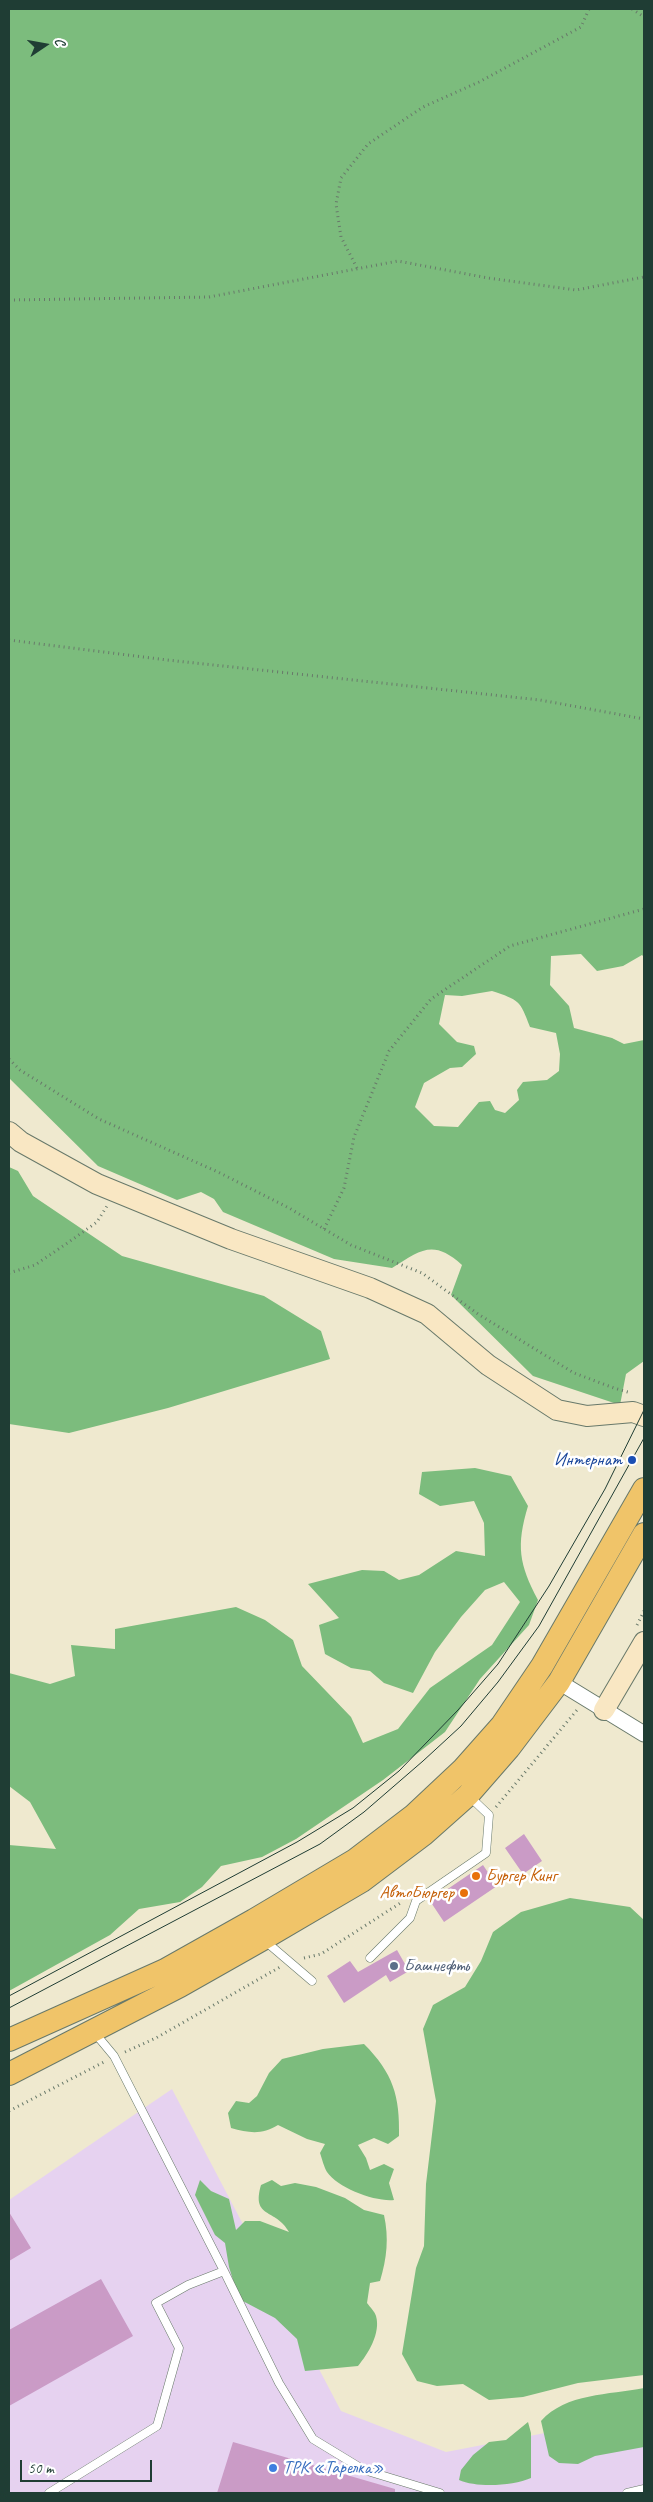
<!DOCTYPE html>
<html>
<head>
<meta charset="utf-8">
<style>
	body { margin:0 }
	#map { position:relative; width:653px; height:2502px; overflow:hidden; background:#efe9cf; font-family:Caveat,sans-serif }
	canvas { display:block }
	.frame { position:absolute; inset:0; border:10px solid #1f3d34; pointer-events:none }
	.north { position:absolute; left:20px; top:20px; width:50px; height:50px; -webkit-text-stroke:4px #fff; paint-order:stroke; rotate:78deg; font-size:14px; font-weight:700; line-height:20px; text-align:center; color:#1f3d34 }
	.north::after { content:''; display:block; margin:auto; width:18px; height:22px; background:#1f3d34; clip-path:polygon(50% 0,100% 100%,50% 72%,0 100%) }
	.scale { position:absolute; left:20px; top:2460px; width:132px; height:22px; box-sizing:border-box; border:2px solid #1f3d34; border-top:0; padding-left:6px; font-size:15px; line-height:18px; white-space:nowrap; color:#1f3d34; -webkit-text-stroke:4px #fff; paint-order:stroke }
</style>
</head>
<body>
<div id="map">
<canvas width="653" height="2502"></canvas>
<div class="frame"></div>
<div class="north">С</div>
<div class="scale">50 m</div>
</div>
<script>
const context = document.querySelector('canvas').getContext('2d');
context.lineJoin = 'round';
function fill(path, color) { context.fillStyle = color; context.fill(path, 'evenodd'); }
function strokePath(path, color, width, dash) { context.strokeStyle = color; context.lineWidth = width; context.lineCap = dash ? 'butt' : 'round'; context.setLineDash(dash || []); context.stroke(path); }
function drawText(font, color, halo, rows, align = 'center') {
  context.font = font + ' Caveat,sans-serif'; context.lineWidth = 5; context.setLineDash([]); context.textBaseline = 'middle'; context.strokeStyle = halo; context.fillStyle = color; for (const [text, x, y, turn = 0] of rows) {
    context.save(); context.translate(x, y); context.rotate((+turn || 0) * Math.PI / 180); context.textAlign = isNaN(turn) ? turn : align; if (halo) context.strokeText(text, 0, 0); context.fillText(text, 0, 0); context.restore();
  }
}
fill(new Path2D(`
	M172 2089 341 2411 446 2452 644 2414V2493H9V2200Z`), '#e6d2f0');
fill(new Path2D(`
	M9 9H644V957L642 955 623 966 597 971 581 954 551 956 550 985 569 1006 574 1028 612 1038 624 1044 644 1040V1361L626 1374 620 1405 533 1376 451 1295 462 1265C433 1239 421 1250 392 1268L334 1259 223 1212 214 1199 201 1192 177 1200 98 1166 9 1078ZM492 991C519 1000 520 1000 530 1027L556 1033 560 1054 559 1071 547 1080 523 1082 517 1090 519 1100 505 1113 495 1110 490 1101 479 1102 458 1127 434 1126 415 1107 424 1083 450 1068 462 1067 476 1054 474 1046 457 1042 439 1024 445 995 462 996Z
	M9 1167 18 1171 33 1196 122 1256 264 1296 321 1331 330 1359 168 1408 69 1433 9 1424Z
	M475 1468 511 1476 528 1506C516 1546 519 1564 538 1600L529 1625 480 1679 445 1732 383 1780 296 1839 262 1857 221 1866 202 1887 180 1902 139 1909 110 1935 9 1991V1845L56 1849 30 1802 9 1786V1673L50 1684 75 1676 71 1645 115 1649V1629L236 1607 265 1620 293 1640 302 1666 351 1717 363 1743 398 1729 430 1688 492 1645 520 1602 504 1582 485 1590 461 1617 435 1652 413 1693 384 1683 370 1671 351 1668 325 1654 319 1625 339 1618 308 1584 362 1570 384 1571 399 1580 419 1575 456 1551 485 1556 484 1523 474 1501 440 1506 419 1494 422 1472Z
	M570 1898 630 1907 644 1920V2375L578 2383 523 2397 489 2400 463 2384 437 2386 417 2381 402 2354 416 2268 424 2246 426 2184 436 2101 423 2029 433 2005 465 1987 481 1961 493 1932 521 1912Z
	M364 2044C393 2073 400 2096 399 2136L388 2144 374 2138 358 2145 366 2158 370 2170 384 2164 394 2169 389 2183 394 2200C375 2202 338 2188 327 2172 324 2167 322 2159 320 2153L325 2144 307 2139 278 2125C262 2135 249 2133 231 2128L228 2113 236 2101 249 2103 257 2096 269 2073 282 2059 323 2049Z
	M200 2180 211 2191 229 2199 236 2230 245 2221H260L289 2232C276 2208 251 2219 261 2185L272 2180 281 2186 295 2183 316 2187 345 2198 364 2210 384 2215C389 2238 387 2258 380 2281L370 2283 367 2303C370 2307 375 2312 376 2316 381 2333 368 2354 358 2366L305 2371 297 2339 275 2318 239 2299 229 2267 225 2243 215 2235 195 2195Z
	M644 2388V2447L595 2456 578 2464 559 2463 549 2456 541 2421C566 2393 609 2395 644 2388Z
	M528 2422 531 2433V2478C513 2486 477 2488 459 2480L461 2470 473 2455 489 2442 506 2440Z`), '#7cbc7d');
fill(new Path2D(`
	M524 1834 542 1861 523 1874 505 1848Z
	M483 1865 497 1886 444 1922 430 1901Z
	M397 1950 409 1971 390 1982 386 1975 344 2003 327 1976 350 1961 358 1972Z
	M9 2212 31 2248 9 2261Z
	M101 2279 133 2336 9 2406V2330Z
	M233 2442 395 2489V2493H217Z`), '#ca9bc6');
const lane = new Path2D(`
	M264 1940 312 1981
	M370 1958 410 1918 416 1901 486 1853 489 1815 470 1797
	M224 2271 279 2383 313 2439 364 2470 440 2493
	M49 2493 157 2426 179 2348 156 2303 188 2285 224 2271 114 2056 94 2032
	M627 2493 644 2489`);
const street = new Path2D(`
	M559 1682 644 1734`);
const secondary = new Path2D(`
	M9 1132 21 1142 97 1184 231 1239 370 1288 427 1314 488 1365 557 1410 587 1416 633 1412 644 1416
	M604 1710 644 1642`);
const primary = new Path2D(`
	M9 2040 165 1970 254 1920 355 1860 414 1815 463 1769 502 1725 542 1666 644 1489
	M9 2074 180 1986 263 1939 362 1881 423 1835 468 1795 509 1748 559 1682 644 1534`);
strokePath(lane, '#68796a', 9);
strokePath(street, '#68796a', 17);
strokePath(secondary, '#68796a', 22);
strokePath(primary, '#68796a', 24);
strokePath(new Path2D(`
	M632 9 644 17
	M357 268 341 237 336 204 341 178 368 144 423 107 479 82 581 27 589 9
	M9 300 209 297 398 261 488 278 576 290 644 277
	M9 640 167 660 540 700 644 719
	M9 1059 20 1070 99 1119 218 1172 289 1208 351 1245 422 1273 478 1314 574 1373 614 1388 631 1393
	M324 1229 344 1188 354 1137 389 1051 431 999 510 946 644 909
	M9 1273 35 1265 66 1244 97 1222 107 1206
	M637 1625 644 1611
	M496 1807 577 1710
	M304 1958 321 1954 402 1902
	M125 2052 156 2038 280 1967
	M9 2111 104 2062`), '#68796a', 3, [1, 4]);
strokePath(lane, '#fff', 8);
strokePath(street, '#fff', 15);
strokePath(secondary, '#f9e7c3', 20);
strokePath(primary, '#f0c469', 22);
strokePath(new Path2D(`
	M9 1996 297 1842 353 1808 399 1771 458 1710 498 1664 549 1586 605 1489 644 1410
	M9 2008 320 1844 364 1812 423 1761 461 1726 498 1682 539 1626 644 1438`), '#1f3d34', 1);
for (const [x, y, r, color] of [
	[632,1460,5,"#1a4fb4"],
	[476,1876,5,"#e8710a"],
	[464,1893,5,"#e8710a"],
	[394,1966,5,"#5c6f8a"],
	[273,2468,5,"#3f7fe0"]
]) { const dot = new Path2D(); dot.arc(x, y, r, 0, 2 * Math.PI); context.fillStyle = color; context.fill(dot); strokePath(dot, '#fff', 2); }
drawText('18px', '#164399', '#fff', [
	["Интернат",622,1460]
], 'right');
drawText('18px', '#c56008', '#fff', [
	["Бургер Кинг",486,1876],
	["АвтоБюргер",454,1893,"right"]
], 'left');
drawText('18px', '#4e5e75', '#fff', [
	["Башнефть",404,1966]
], 'left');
drawText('18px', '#366cbe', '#fff', [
	["ТРК «Тарелка»",283,2468]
], 'left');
</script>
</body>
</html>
